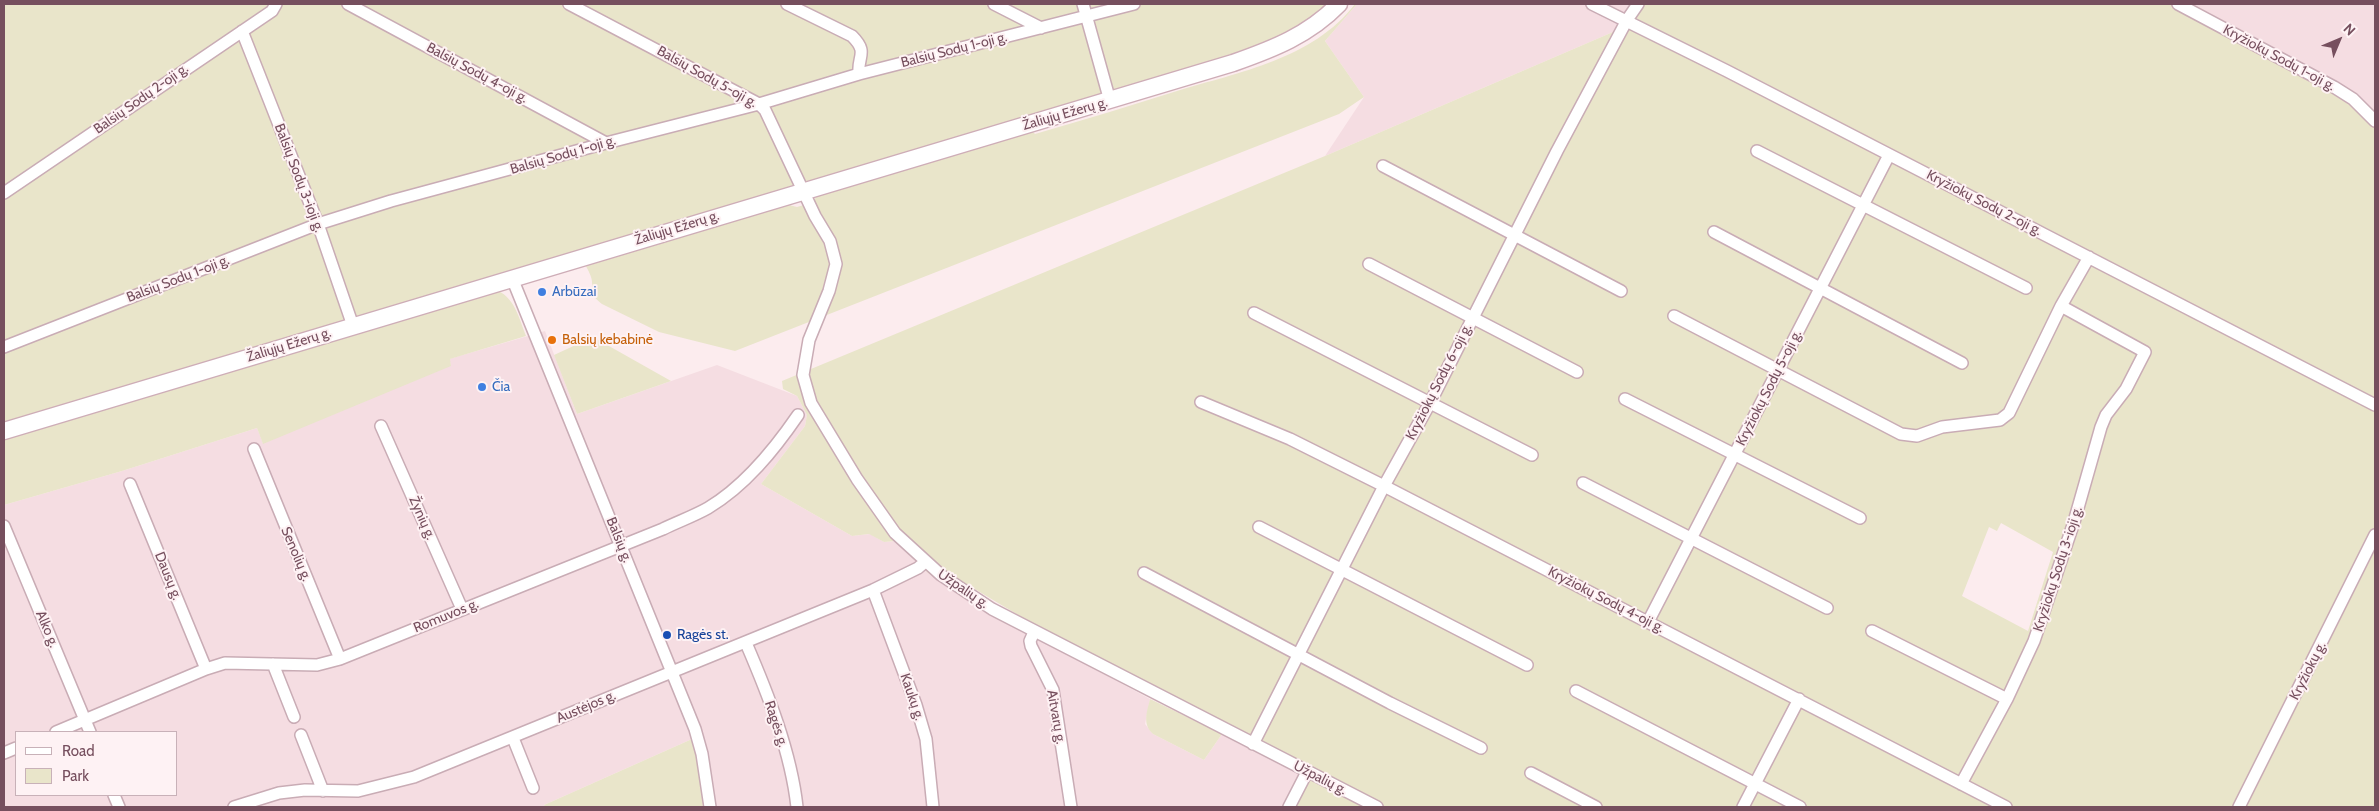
<!DOCTYPE html>
<html>
<head>
<meta charset="utf-8">
<style>
	body { margin:0 }
	#map { position:relative; width:2379px; height:811px; overflow:hidden; background:#fcecee; font-family:Cabin,sans-serif }
	canvas { display:block }
	.frame { position:absolute; inset:0; border:5px solid #764f5e; pointer-events:none }
	.legend { position:absolute; left:15px; top:731px; width:162px; height:65px; box-sizing:border-box; background:#fef2f4; border:1px solid #c8b1b8; margin:0; padding:6px 9px; list-style:none; font-size:15px; color:#764f5e }
	.legend li { display:flex; align-items:center; gap:10px; height:25px }
	.legend b { width:25px; border:1px solid #c8b1b8 }
	.north { position:absolute; left:2314px; top:15px; width:50px; height:50px; -webkit-text-stroke:4px #fef2f4; paint-order:stroke; rotate:45deg; font-size:14px; font-weight:700; line-height:20px; text-align:center; color:#764f5e }
	.north::after { content:''; display:block; margin:auto; width:18px; height:22px; background:#764f5e; clip-path:polygon(50% 0,100% 100%,50% 72%,0 100%) }
</style>
</head>
<body>
<div id="map">
<canvas width="2379" height="811"></canvas>
<div class="frame"></div>
<ul class="legend">
<li><b style="height:6px;background:#fff"></b>Road</li>
<li><b style="height:14px;background:#e9e5ca"></b>Park</li>
</ul>
<div class="north">N</div>
</div>
<script>
const context = document.querySelector('canvas').getContext('2d');
context.lineJoin = 'round';
function fill(path, color) { context.fillStyle = color; context.fill(path, 'evenodd'); }
function strokePath(path, color, width, dash) { context.strokeStyle = color; context.lineWidth = width; context.lineCap = dash ? 'butt' : 'round'; context.setLineDash(dash || []); context.stroke(path); }
function drawText(font, color, halo, rows, align = 'center') {
  context.font = font + ' Cabin,sans-serif'; context.lineWidth = 4; context.setLineDash([]); context.textBaseline = 'middle'; context.strokeStyle = halo; context.fillStyle = color; for (const [text, x, y, turn = 0] of rows) {
    context.save(); context.translate(x, y); context.rotate((+turn || 0) * Math.PI / 180); context.textAlign = isNaN(turn) ? turn : align; if (halo) context.strokeText(text, 0, 0); context.fillText(text, 0, 0); context.restore();
  }
}
fill(new Path2D(`
	M1357 4H1632L1613 32 1325 156 1364 97 1325 41Z
	M2173 4H2375V126Z
	M545 331 577 414 717 365 797 396 807 415 805 426 761 484 852 536 870 534 884 542 895 541 928 573 965 599 1150 699 1145 724 1153 734 1204 760 1222 734 1300 774 1284 807H703L699 766 692 739 544 805 545 807H4V505L122 471 257 428 263 443 451 365 449 359ZM16 732H176V795H16Z`), '#f5dde2');
fill(new Path2D(`
	M4 4H1333L1287 38 1169 76 775 191 4 425Z
	M1355 4H1357L1325 41 1364 97 1339 114 735 351 659 332 602 304C591 295 593 295 592 282 592 277 588 270 586 266L789 205 797 207 814 202 816 196 1031 130 1035 134C1083 120 1130 106 1177 91 1239 72 1313 59 1355 4Z
	M1632 4H2173L2350 100 2375 126V807H1284L1305 766 1045 631 973 588 965 599 928 573 895 541 884 542 869 534 852 536 761 484 805 426 807 415 797 396 783 389 782 381 1325 156 1613 32ZM2001 523 2053 552 2028 631 1962 596 1989 527 1997 531Z
	M498 291C515 298 520 321 526 336L450 359 451 366 263 444 257 428 122 471 4 505V437Z
	M593 337 671 381 577 414 554 355Z
	M1150 699 1222 734 1204 760 1153 734C1142 724 1147 712 1150 699Z
	M692 739 699 766 703 807H545L544 805Z`), '#e9e5ca');
const minor = new Path2D(`
	M348 4 606 143
	M569 4 759 104 765 110 815 216 830 241 836 264 829 291 809 340 803 375 811 403 857 479 895 533 941 575 992 609 1377 807
	M787 4 852 36C869 53 857 56 859 74
	M994 4 1041 28
	M1083 4 1110 101
	M1592 4 1727 71 2375 405
	M2178 4 2334 87 2353 99 2375 121
	M242 31 318 224 353 326
	M1757 151 2026 288
	M1383 166 1621 291
	M4 193 272 11 276 4
	M1714 232 1962 363
	M1369 264 1577 372
	M512 278 695 729 702 754 710 807
	M1254 313 1532 455
	M1674 316 1901 434 1917 436 1942 427 2000 420 2009 413 2061 306 2089 257
	M4 347 318 224 391 201 606 143 759 104 859 74 1134 4
	M1625 399 1860 518
	M1201 402 1290 439 1384 486 2006 807
	M381 426 462 609
	M254 449 340 659
	M1583 483 1827 608
	M130 484 206 669
	M4 526 90 732
	M1259 527 1527 665
	M1144 573 1390 703 1481 748
	M873 590 916 705 926 739 933 807
	M1648 622 1889 155
	M1872 631 2007 699
	M1034 632 1030 641 1031 646 1053 690 1071 807
	M746 643C768 694 791 752 797 807
	M273 664 294 717
	M1576 691 1800 807
	M56 732 206 669 225 663 317 665 340 659 663 529C677 522 694 516 708 508 745 486 774 450 798 415
	M301 735 323 791
	M513 738 533 788
	M1253 744 1384 486 1430 403 1557 151 1627 20 1638 4
	M4 753 16 748
	M1531 773 1596 807
	M1961 784 2007 699 2034 641 2074 522 2101 427 2106 415 2126 389 2145 352 2061 306
	M114 795 119 807
	M234 807 279 793 305 790 358 791 414 777 873 590 918 568 925 562
	M1289 807 1307 772
	M1743 807 1799 699
	M2239 807 2375 535`);
const secondary = new Path2D(`
	M4 431 1233 63C1273 49 1309 35 1339 4`);
strokePath(minor, '#c9acb5', 14);
strokePath(secondary, '#ceadb7', 19);
strokePath(minor, '#fff', 11);
strokePath(secondary, '#fff', 16);
for (const [x, y, r, color] of [
	[542,292,5,"#3f7fe0"],
	[552,340,5,"#e8710a"],
	[482,387,5,"#3f7fe0"],
	[667,635,5,"#1a4fb4"]
]) { const dot = new Path2D(); dot.arc(x, y, r, 0, 2 * Math.PI); context.fillStyle = color; context.fill(dot); strokePath(dot, '#fef2f4', 2); }
drawText('14px', '#764f5e', '#fef2f4', [
	["Balsių Sodų 1-oji g.",954,50,-14],
	["Kryžiokų Sodų 1-oji g.",2279,58,28],
	["Balsių Sodų 4-oji g.",477,73,28],
	["Balsių Sodų 5-oji g.",707,77,29],
	["Balsių Sodų 2-oji g.",141,99,-35],
	["Žaliųjų Ežerų g.",1065,114,-16],
	["Balsių Sodų 1-oji g.",563,155,-16],
	["Balsių Sodų 3-ioji g.",299,178,69],
	["Kryžiokų Sodų 2-oji g.",1984,203,27],
	["Žaliųjų Ežerų g.",677,228,-17],
	["Balsių Sodų 1-oji g.",178,279,-21],
	["Žaliųjų Ežerų g.",289,345,-17],
	["Kryžiokų Sodų 6-oji g.",1439,382,-63],
	["Kryžiokų Sodų 5-oji g.",1769,388,-63],
	["Žynių g.",422,518,66],
	["Balsių g.",619,540,68],
	["Senolių g.",296,554,67],
	["Kryžiokų Sodų 3-ioji g.",2058,569,-72],
	["Dausų g.",168,576,68],
	["Užpalių g.",963,589,34],
	["Kryžiokų Sodų 4-oji g.",1606,600,27],
	["Romuvos g.",446,616,-22],
	["Alko g.",47,629,67],
	["Kryžiokų g.",2308,671,-63],
	["Kaukų g.",912,697,71],
	["Austėjos g.",586,707,-23],
	["Aitvarų g.",1056,717,80],
	["Ragės g.",776,724,72],
	["Užpalių g.",1320,778,27]
]);
drawText('14px', '#366cbe', '#fef2f4', [
	["Arbūzai",552,292],
	["Čia",492,387]
], 'left');
drawText('14px', '#c56008', '#fef2f4', [
	["Balsių kebabinė",562,340]
], 'left');
drawText('14px', '#164399', '#fef2f4', [
	["Ragės st.",677,635]
], 'left');
</script>
</body>
</html>
